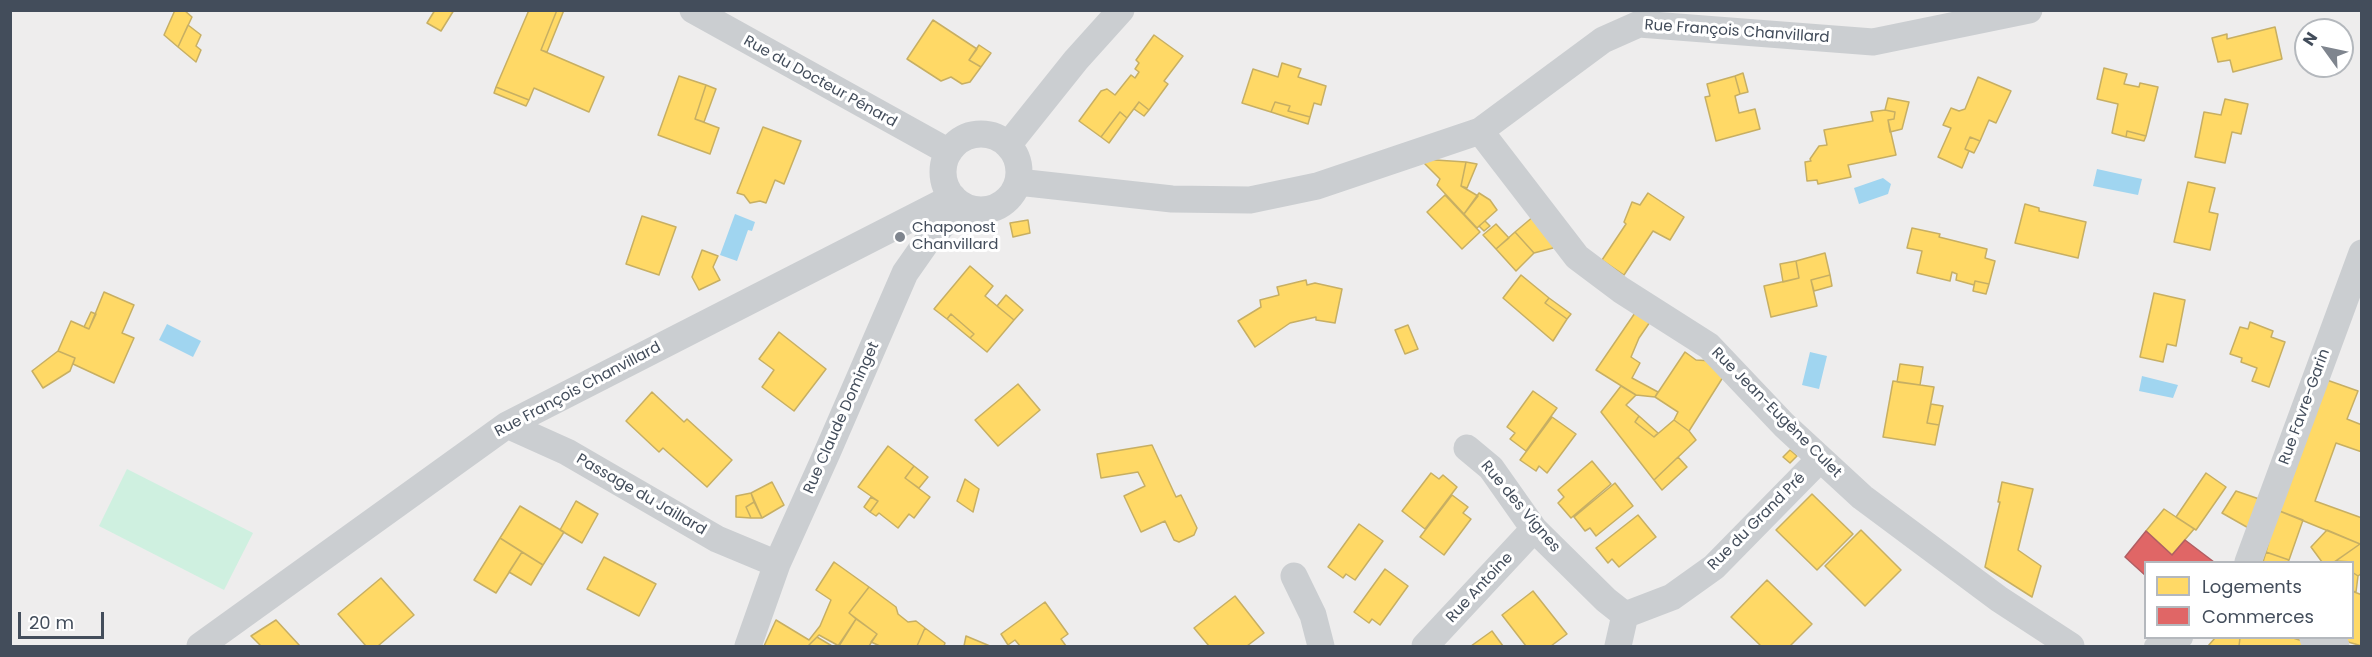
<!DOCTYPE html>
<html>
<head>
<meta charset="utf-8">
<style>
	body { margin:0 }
	#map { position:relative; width:2372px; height:657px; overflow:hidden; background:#eeeded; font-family:Poppins,sans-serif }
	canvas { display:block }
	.frame { position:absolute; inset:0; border:12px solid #434d5b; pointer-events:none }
	.legend { position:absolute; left:2144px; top:561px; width:210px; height:78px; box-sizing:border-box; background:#fff; border:2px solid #b4b8bd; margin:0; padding:8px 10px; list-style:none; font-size:18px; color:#434d5b }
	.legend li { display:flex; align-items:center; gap:12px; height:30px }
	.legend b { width:30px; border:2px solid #b4b8bd }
	.north { position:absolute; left:2294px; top:18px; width:60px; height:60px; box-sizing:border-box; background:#fff; border:2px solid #b4b8bd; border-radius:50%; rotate:303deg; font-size:16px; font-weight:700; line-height:24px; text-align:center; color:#434d5b }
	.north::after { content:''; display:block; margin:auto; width:21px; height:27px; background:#7f858e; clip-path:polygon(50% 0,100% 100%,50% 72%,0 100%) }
	.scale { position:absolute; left:18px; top:612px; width:86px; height:27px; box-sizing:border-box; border:3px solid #434d5b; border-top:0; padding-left:8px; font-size:18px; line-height:21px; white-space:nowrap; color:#434d5b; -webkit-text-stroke:4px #fff; paint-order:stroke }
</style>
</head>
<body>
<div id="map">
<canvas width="2372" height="657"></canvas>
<div class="frame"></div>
<ul class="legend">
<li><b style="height:16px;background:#ffd966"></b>Logements</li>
<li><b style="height:16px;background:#e06666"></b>Commerces</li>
</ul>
<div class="north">N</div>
<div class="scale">20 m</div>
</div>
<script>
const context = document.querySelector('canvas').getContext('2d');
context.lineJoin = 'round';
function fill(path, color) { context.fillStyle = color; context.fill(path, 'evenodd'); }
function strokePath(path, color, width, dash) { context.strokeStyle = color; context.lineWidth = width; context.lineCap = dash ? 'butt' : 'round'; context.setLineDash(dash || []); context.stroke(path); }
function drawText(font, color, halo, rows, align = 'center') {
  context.font = font + ' Poppins,sans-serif'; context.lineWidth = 6; context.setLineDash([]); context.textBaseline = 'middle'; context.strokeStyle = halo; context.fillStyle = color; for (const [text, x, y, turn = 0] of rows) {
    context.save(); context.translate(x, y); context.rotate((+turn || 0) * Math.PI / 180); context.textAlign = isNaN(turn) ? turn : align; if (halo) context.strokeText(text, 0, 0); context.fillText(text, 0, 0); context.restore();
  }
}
fill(new Path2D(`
	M127 469 253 533 224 590 99 526Z`), '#cff0e0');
fill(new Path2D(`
	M2097 169 2142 179 2138 195 2093 186Z
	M1883 178 1891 184 1888 194 1859 204 1854 188Z
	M735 214 755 222 752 231 748 230 737 261 720 255Z
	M167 324 201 341 193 357 159 340Z
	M1810 352 1827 356 1819 389 1802 385Z
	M2142 376 2178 385 2173 398 2139 391Z`), '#a0d5f0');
const homes = new Path2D(`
	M175 10H184L192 17 178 47 164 35Z
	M435 10H454L441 31 427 23Z
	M529 10H557L541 50 604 77 589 112 534 88 529 100 496 87Z
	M557 10H564L547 52 541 50Z
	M933 20 977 49 969 60 981 67 970 82 962 84 951 77 941 81 907 59Z
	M188 25 201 35 196 46 201 50 196 62 178 47Z
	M2275 27 2282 59 2233 72 2230 60 2218 62 2212 38 2227 34V39Z
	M1154 35 1183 56 1164 81 1168 84 1149 110 1139 102 1127 118 1120 112 1101 137 1079 121 1101 91 1107 89 1115 95 1131 75 1135 78 1139 72 1135 69 1139 63 1136 60Z
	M979 45 991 53 981 67 969 60Z
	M1282 63 1301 69 1298 77 1326 86 1321 105 1314 103 1310 117 1288 111 1290 106 1275 102 1271 112 1242 103 1253 69 1278 77Z
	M2104 68 2127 74 2124 84 2139 87 2140 83 2158 87 2146 136 2127 131 2126 137 2112 133 2118 104 2097 99Z
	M1743 73 1748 92 1740 94 1735 76Z
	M679 76 706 85 695 119 719 128 710 154 658 135Z
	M1735 76 1740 94 1735 96 1739 113 1755 109 1760 129 1716 141 1705 97 1710 96 1707 84Z
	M1978 77 2011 91 1996 123 1989 120 1980 141 1970 137 1965 149 1969 151 1962 168 1938 157 1951 128 1943 125 1951 108 1959 111 1965 109Z
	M706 85 716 89 704 122 695 119Z
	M496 87 529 100 526 106 494 93Z
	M1888 98 1909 102 1902 129 1890 132 1888 120 1894 119 1895 112 1885 110Z
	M2225 99 2248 104 2241 134 2232 132 2225 163 2195 157 2204 112 2221 115Z
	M1139 102 1149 110 1144 116 1134 109Z
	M1275 102 1290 106 1288 111 1310 117 1308 124 1271 112Z
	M1885 110 1895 112 1894 119 1888 120 1896 155 1848 165 1851 177 1818 184 1817 180 1807 181 1805 162 1811 161 1810 159 1819 146 1827 145 1824 130 1873 121 1871 112Z
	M1120 112 1127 118 1109 143 1101 137Z
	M763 127 801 141 784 184 775 180 766 203 760 201 750 203 744 195 737 193Z
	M2127 131 2146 136 2144 141 2126 137Z
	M1970 137 1980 141 1974 153 1965 149Z
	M1420 159 1466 162 1461 186 1478 196 1464 214 1437 185 1440 179Z
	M1466 162 1477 164 1467 188 1461 186Z
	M2188 182 2215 188 2209 212 2218 214 2210 250 2174 242Z
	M1479 193 1490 200 1497 210 1477 228 1464 214Z
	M1648 193 1684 217 1670 240 1653 231 1624 275 1602 260 1626 224 1624 222 1632 202 1640 205Z
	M1445 195 1480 232 1462 249 1427 212Z
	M2025 204 2039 208V211L2086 222 2078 258 2015 243Z
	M642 216 676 227 659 275 626 264Z
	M1534 216 1556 242 1553 248 1534 253 1515 232Z
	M1028 220 1030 233 1013 237 1010 223Z
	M1485 221 1490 226 1484 231 1479 226Z
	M1496 224 1509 238 1496 249 1483 235Z
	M1912 228 1940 234 1939 237 1987 249 1985 258 1995 261 1989 284 1975 281 1974 285 1956 280 1957 274 1952 272 1950 281 1917 273 1922 251 1907 248Z
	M1515 232 1534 253 1516 271 1496 249Z
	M702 250 718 256 713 267 720 280 699 290 692 277Z
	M1825 253 1830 275 1811 280 1817 306 1771 317 1764 286 1799 278 1796 261Z
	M1796 261 1799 278 1783 282 1780 264Z
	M970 266 993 286 985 296 1014 320 987 352 970 338 974 334 951 314 947 319 934 309Z
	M1521 275 1549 298 1545 303 1567 319 1553 341 1503 298Z
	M1830 275 1832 286 1814 291 1811 280Z
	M1306 280 1307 285 1315 283 1342 289 1335 323 1316 320V317L1290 323 1255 347 1238 321 1261 307 1260 300 1279 295 1277 287Z
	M1975 281 1989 284 1986 294 1973 291Z
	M104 292 134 305 122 333 134 338 114 383 73 364 75 358 58 351 71 321 89 329Z
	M2154 293 2185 300 2176 346 2167 344 2163 362 2140 357Z
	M1006 295 1023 310 1014 320 997 306Z
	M1549 298 1571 314 1567 319 1545 303Z
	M1637 310 1652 319 1639 338 1631 357 1640 363 1632 378 1658 392 1655 397 1636 395 1596 370Z
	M91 312 96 314 89 329 84 327Z
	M951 314 974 334 970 338 947 319Z
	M2250 322 2273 331 2271 337 2285 342 2269 387 2252 381 2257 368 2241 362 2242 358 2230 354 2240 327 2248 329Z
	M1408 325 1418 349 1405 354 1395 330Z
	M779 332 826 369 794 411 762 387 774 370 759 359Z
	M58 351 75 358 70 371 43 388 32 371Z
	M1685 352 1696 360 1713 361 1725 374 1689 431 1674 420 1678 412 1655 397Z
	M1900 364 1923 367 1920 385 1897 382Z
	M2324 379 2358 391 2347 419 2362 425V452L2336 443 2315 501 2362 518V573L2358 576 2352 572V562L2336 561 2360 544 2277 510Z
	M1893 381 1934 387 1927 423 1939 425 1935 445 1883 437Z
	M1018 384 1040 410 998 446 975 420Z
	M1621 386 1636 395 1626 405 1639 416 1635 422 1654 437 1674 420 1689 431 1696 440 1654 480 1601 412Z
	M1533 391 1557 408 1526 451 1510 439 1515 433 1507 427Z
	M652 392 684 422 687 419 732 460 707 487 663 448 659 452 626 421Z
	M1931 404 1943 406 1939 425 1927 423Z
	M1639 416 1658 433 1654 437 1635 422Z
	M1552 417 1576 434 1547 473 1539 466 1536 471 1520 460Z
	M1152 445 1176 497 1181 495 1197 528 1194 535 1179 542 1174 540 1165 521 1141 532 1124 496 1145 486 1138 472 1101 478 1097 454Z
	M888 446 914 466 905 478 930 497 914 518 909 514 898 528 879 513 876 516 870 512 878 501 858 487Z
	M1790 450 1797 456 1790 463 1783 457Z
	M1678 457 1687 467 1662 490 1654 480Z
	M1592 461 1611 484 1571 518 1558 503 1564 497 1558 490Z
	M914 466 928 477 919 488 905 478Z
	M1431 473 1439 479 1443 475 1457 487 1425 529 1402 511Z
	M2206 473 2226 487 2196 530 2176 517Z
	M965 479 979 489 973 512 957 501Z
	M772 482 784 505 762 518 751 493Z
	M2002 482 2033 489 2018 550 2041 566 2032 597 1985 567 2000 502H1998Z
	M1615 483 1633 506 1596 536 1590 528 1585 531 1574 517Z
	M2236 491 2262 500 2252 530 2222 513Z
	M751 493 754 502 746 507 751 518 736 517V496Z
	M1812 494 1853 534 1817 570 1776 530Z
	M1452 495 1468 507 1463 513 1471 519 1444 555 1420 537Z
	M871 497 878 501 870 512 864 507Z
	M576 501 598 514 582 543 560 530Z
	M754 502 762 518H751L746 507Z
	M520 506 564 532 543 565 500 538Z
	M2164 509 2194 529 2172 555 2146 531Z
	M2277 510 2303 520 2289 560 2266 552Z
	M1638 515 1656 537 1619 567 1612 559 1608 563 1596 548Z
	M1359 524 1383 541 1355 580 1346 574 1343 578 1328 567Z
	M1861 530 1901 570 1865 606 1825 566Z
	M2327 530 2360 544 2334 562H2322L2311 547Z
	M500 538 522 552 496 593 474 580Z
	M522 552 543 565 531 585 509 572Z
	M2266 552 2289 560 2288 562H2263Z
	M604 557 656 584 639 616 587 589Z
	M834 562 869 587 849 613 856 619 839 646 819 635 808 646H764L776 620 809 640 820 626 831 600 816 590Z
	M1385 569 1408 586 1380 625 1372 619 1369 623 1354 612Z
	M2352 572 2358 576 2356 592 2352 591Z
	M381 578 414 615 378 646H366L338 614Z
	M1767 580 1812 624 1790 646H1761L1731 617Z
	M869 587 896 607 898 614 908 622 916 621 925 628 917 646H880L871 642 877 634 849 613Z
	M1533 591 1567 634 1551 646H1526L1502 615Z
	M2352 591 2362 595V646L2334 638H2352Z
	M1235 596 1264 633 1247 646H1209L1194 628Z
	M1045 602 1068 634 1061 639 1066 646H1020L1015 640 1008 645 1001 634Z
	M856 619 877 634 869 646H838Z
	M276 620 300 646H261L251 636Z
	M925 628 945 643 944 646H917Z
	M1492 631 1503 646H1471Z
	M966 636 990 646H964Z
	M817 637 832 646H808Z
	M2215 638H2240L2239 646H2208Z
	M2240 638H2293L2318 646H2239Z`);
fill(homes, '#ffd966');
strokePath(homes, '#c7af63', 1.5);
const shops = new Path2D(`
	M2146 531 2172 555 2185 540 2214 562H2146V576L2125 557Z`);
fill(shops, '#e06666');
strokePath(shops, '#b15e63', 1.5);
strokePath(new Path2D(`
	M2154 646 2183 638`), '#cbced1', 20);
strokePath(new Path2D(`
	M693 10 949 152
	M1480 131 1577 257 1621 290 1709 346 1784 425 1862 497 1999 599 2071 646
	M943 172a38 38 0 1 1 76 0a38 38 0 1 1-76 0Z
	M1008 145 1076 60 1121 10
	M1018 182 1172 199 1250 200 1317 186 1480 131 1603 40 1639 24 1873 42 2029 10
	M507 425 567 452 717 539 777 564
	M1467 448 1491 468 1534 529 1606 600 1625 615
	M2248 562 2362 253
	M1294 576 1313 615 1321 646
	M2313 638 2336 646
	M200 646 507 425 953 197
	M748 646 777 564 827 453 905 273 926 243 961 205
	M1425 646 1534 529
	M1618 646 1625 615 1672 597 1714 567 1820 459`), '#cbced1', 27);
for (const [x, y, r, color] of [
	[900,237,6,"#7f858e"]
]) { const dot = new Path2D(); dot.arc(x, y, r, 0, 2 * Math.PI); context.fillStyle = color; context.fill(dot); strokePath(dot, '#fff', 2); }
drawText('15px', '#434d5b', '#fff', [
	["Rue François Chanvillard",1737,32,4],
	["Rue du Docteur Pénard",820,82,29],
	["Rue François Chanvillard",578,390,-28],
	["Rue Favre-Garin",2305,407,-70],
	["Rue Jean-Eugène Culet",1776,413,45],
	["Rue Claude Dominget",842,418,-66],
	["Passage du Jaillard",641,495,30],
	["Rue des Vignes",1520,507,50],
	["Rue du Grand Pré",1757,522,-45],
	["Rue Antoine",1480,588,-47]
]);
drawText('15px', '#434d5b', '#fff', [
	["Chaponost",912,228],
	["Chanvillard",912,245]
], 'left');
</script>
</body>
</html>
